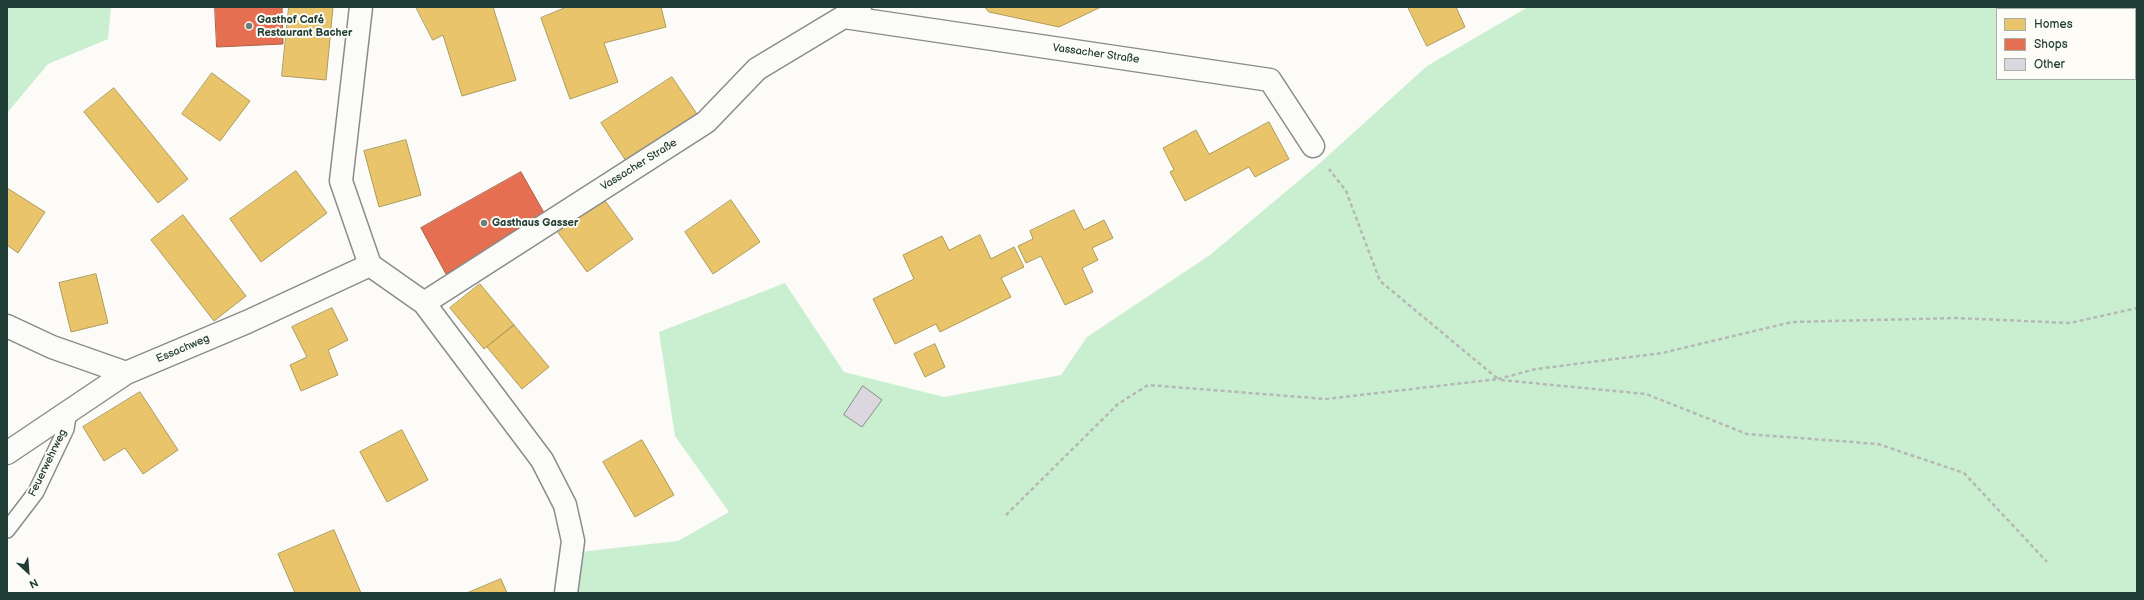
<!DOCTYPE html>
<html>
<head>
<meta charset="utf-8">
<style>
	body { margin:0 }
	#map { position:relative; width:2144px; height:600px; overflow:hidden; background:#fcfbf8; font-family:"Balsamiq Sans",sans-serif }
	canvas { display:block }
	.frame { position:absolute; inset:0; border:8px solid #1f3d34; pointer-events:none }
	.legend { position:absolute; left:1996px; top:8px; width:140px; height:72px; box-sizing:border-box; background:#fdfcf7; border:1px solid #a4b0a9; margin:0; padding:5px 7px; list-style:none; font-size:12px; color:#1f3d34 }
	.legend li { display:flex; align-items:center; gap:8px; height:20px }
	.legend b { width:20px; border:1px solid #a4b0a9 }
	.north { position:absolute; left:8px; top:552px; width:40px; height:40px; -webkit-text-stroke:3px #fdfcf7; paint-order:stroke; rotate:154deg; font-size:11px; font-weight:700; line-height:16px; text-align:center; color:#1f3d34 }
	.north::after { content:''; display:block; margin:auto; width:14px; height:18px; background:#1f3d34; clip-path:polygon(50% 0,100% 100%,50% 72%,0 100%) }
</style>
</head>
<body>
<div id="map">
<canvas width="2144" height="600"></canvas>
<div class="frame"></div>
<ul class="legend">
<li><b style="height:11px;background:#e9c46a"></b>Homes</li>
<li><b style="height:11px;background:#e76f51"></b>Shops</li>
<li><b style="height:11px;background:#dcd7de"></b>Other</li>
</ul>
<div class="north">N</div>
</div>
<script>
const context = document.querySelector('canvas').getContext('2d');
context.lineJoin = 'round';
function fill(path, color) { context.fillStyle = color; context.fill(path, 'evenodd'); }
function strokePath(path, color, width, dash) { context.strokeStyle = color; context.lineWidth = width; context.lineCap = dash ? 'butt' : 'round'; context.setLineDash(dash || []); context.stroke(path); }
function drawText(font, color, halo, rows, align = 'center') {
  context.font = font + ' "Balsamiq Sans",sans-serif'; context.lineWidth = 4; context.setLineDash([]); context.textBaseline = 'middle'; context.strokeStyle = halo; context.fillStyle = color; for (const [text, x, y, turn = 0] of rows) {
    context.save(); context.translate(x, y); context.rotate((+turn || 0) * Math.PI / 180); context.textAlign = isNaN(turn) ? turn : align; if (halo) context.strokeText(text, 0, 0); context.fillText(text, 0, 0); context.restore();
  }
}
fill(new Path2D(`
	M7 7H111L108 39 48 64 7 113Z
	M1528 7H2137V593H574L579 552 678 541 729 512 675 436 659 332 785 283 844 372 944 397 1061 375 1087 337 1210 255 1320 163 1427 66ZM1997 9H2135V79H1997Z`), '#c9efd0');
const homes = new Path2D(`
	M289 7H333L326 80 282 76Z
	M416 7H493L516 80 462 96 443 35 433 40Z
	M567 7H661L666 27 604 43 618 82 570 99 541 18Z
	M985 7H1101L1059 27 989 12Z
	M1408 7H1456L1465 27 1427 46Z
	M212 73 250 101 220 141 182 114Z
	M672 77 699 117 628 164 601 123Z
	M114 88 188 179 158 203 84 112Z
	M1269 122 1289 159 1255 177 1249 167 1185 201 1170 172 1174 170 1163 148 1196 130 1209 154Z
	M406 140 421 195 379 207 364 151Z
	M296 171 327 213 261 262 230 219Z
	M7 188 45 212 18 253 7 245Z
	M603 198 633 239 587 272 557 231Z
	M731 200 760 242 713 274 685 232Z
	M1074 210 1084 230 1104 220 1113 238 1092 248 1098 260 1082 268 1093 292 1065 305 1041 256 1026 263 1018 246 1033 239 1030 231Z
	M183 215 246 296 214 321 151 240Z
	M980 235 991 259 1014 247 1024 267 1001 278 1011 297 940 332 936 324 895 344 873 299 914 279 903 255 942 236 949 250Z
	M96 274 108 323 71 332 59 283Z
	M480 284 514 325 484 349 450 308Z
	M332 308 348 340 328 350 338 375 301 391 290 365 307 357 292 327Z
	M514 325 549 367 522 389 487 347Z
	M935 344 945 367 925 377 914 354Z
	M140 392 178 450 143 474 125 448 104 461 83 427Z
	M402 430 428 480 387 502 360 452Z
	M642 440 674 495 635 517 603 462Z
	M334 530 361 593H295L278 554Z
	M501 579 507 593H467Z`);
fill(homes, '#e9c46a');
strokePath(homes, '#ac9c5a', 1);
const shops = new Path2D(`
	M215 7H282L283 44 217 47Z
	M521 172 547 218 446 274 421 228Z`);
fill(shops, '#e76f51');
strokePath(shops, '#ab6048', 1);
const building = new Path2D(`
	M863 386 882 400 862 427 844 415Z`);
fill(building, '#dcd7de');
strokePath(building, '#888d8a', 1);
const lane = new Path2D(`
	M7 530 36 492 66 429 69 411`);
const street = new Path2D(`
	M361 7 341 181 370 265 424 303 706 122 757 69 860 7
	M844 17 1270 80 1313 146
	M424 303 542 460 565 505 573 541 566 593
	M7 326 52 347 126 373
	M7 453 126 373 247 322 370 265`);
strokePath(lane, '#888d8a', 18);
strokePath(street, '#888d8a', 25);
strokePath(new Path2D(`
	M1498 379 1536 369 1662 353 1792 322 1956 318 2070 323 2137 308
	M1501 380 1646 394 1747 434 1878 444 1964 473 2047 562
	M1006 515 1118 404 1148 385 1326 399 1498 379 1380 281 1346 191 1329 169`), '#b5b8b6', 2.5, [4, 3]);
strokePath(lane, '#fbfbf9', 15);
strokePath(street, '#fbfbf9', 22);
for (const [x, y, r, color] of [
	[249,26,4,"#6c8079"],
	[484,223,4,"#6c8079"]
]) { const dot = new Path2D(); dot.arc(x, y, r, 0, 2 * Math.PI); context.fillStyle = color; context.fill(dot); strokePath(dot, '#fdfcf7', 1.5); }
drawText('bold 11px', '#1f3d34', '#fdfcf7', [
	["Gasthof Café",257,20],
	["Restaurant Bacher",257,33],
	["Gasthaus Gasser",492,223]
], 'left');
drawText('11px', '#1f3d34', '#fdfcf7', [
	["Vassacher Straße",1096,54,8],
	["Vassacher Straße",639,165,-32],
	["Essachweg",183,349,-23],
	["Feuerwehrweg",48,463,-64]
]);
</script>
</body>
</html>
